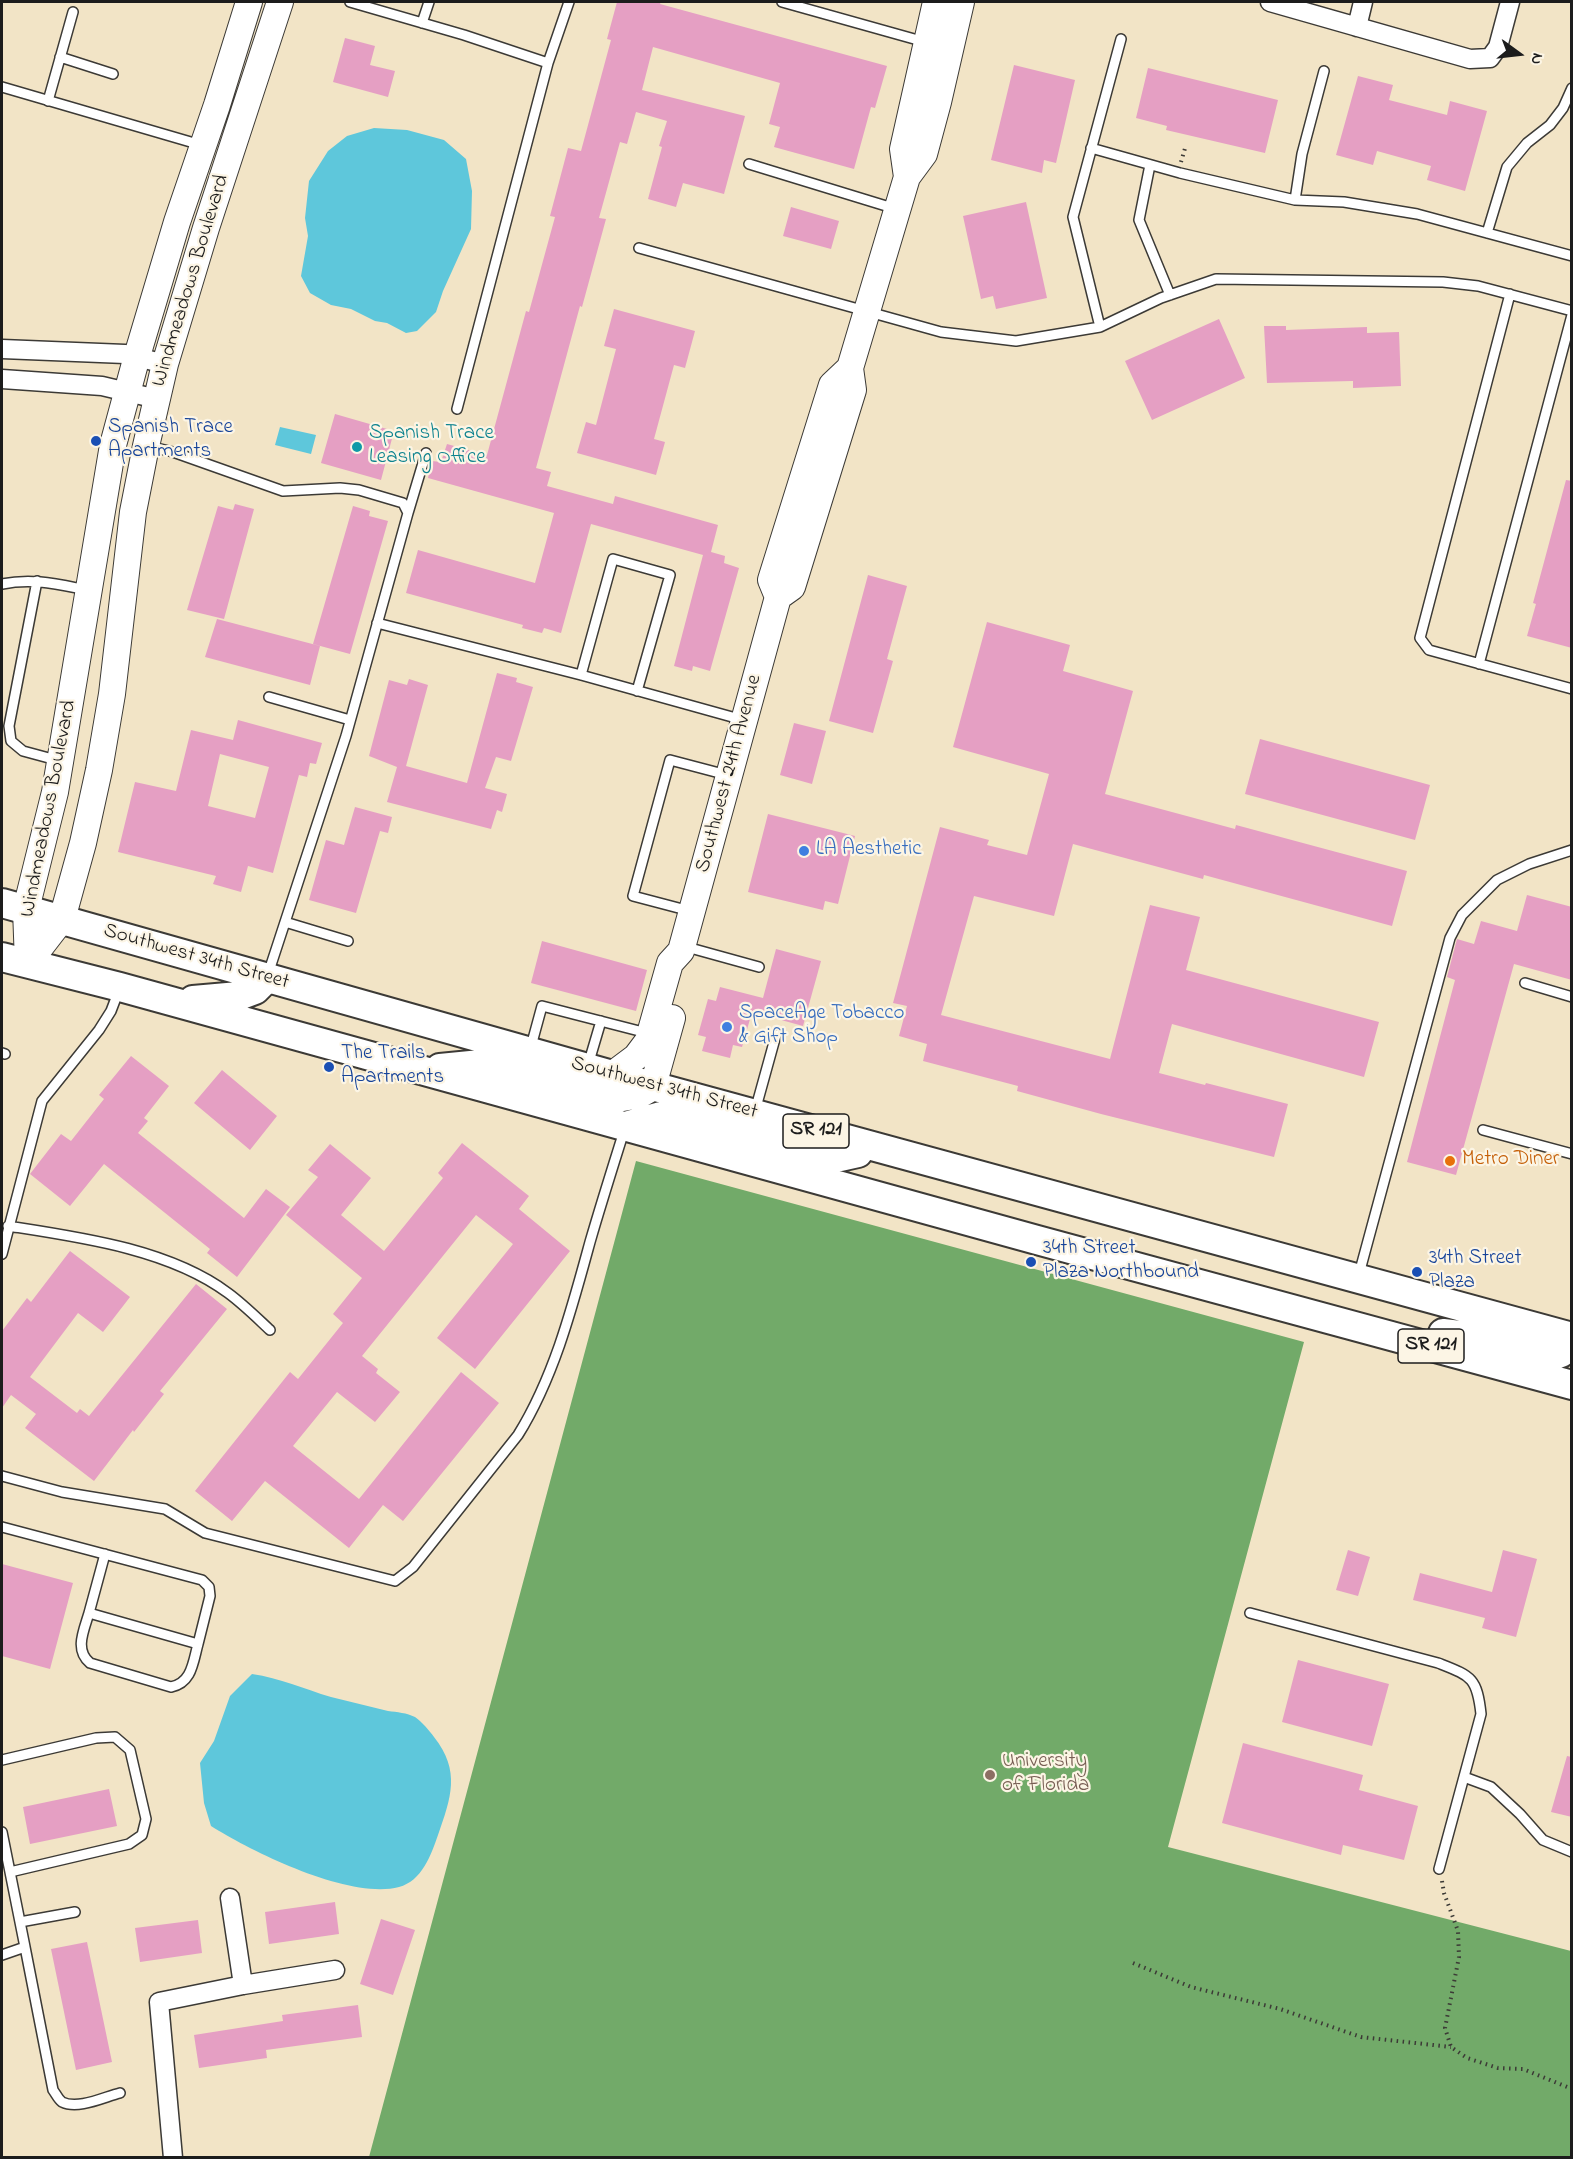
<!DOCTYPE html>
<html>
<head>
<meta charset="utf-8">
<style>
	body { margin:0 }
	#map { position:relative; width:1573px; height:2159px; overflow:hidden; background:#f2e4c6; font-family:"Indie Flower",sans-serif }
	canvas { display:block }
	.frame { position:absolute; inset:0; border:3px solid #1c1c1c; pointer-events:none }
	.north { position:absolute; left:1489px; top:24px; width:60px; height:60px; -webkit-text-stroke:4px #fcf5e5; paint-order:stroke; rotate:105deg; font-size:16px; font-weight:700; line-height:24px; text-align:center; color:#1c1c1c }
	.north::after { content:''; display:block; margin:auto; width:21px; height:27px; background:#1c1c1c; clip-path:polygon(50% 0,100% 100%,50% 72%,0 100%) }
</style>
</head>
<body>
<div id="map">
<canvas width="1573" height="2159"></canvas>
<div class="frame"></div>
<div class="north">N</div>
</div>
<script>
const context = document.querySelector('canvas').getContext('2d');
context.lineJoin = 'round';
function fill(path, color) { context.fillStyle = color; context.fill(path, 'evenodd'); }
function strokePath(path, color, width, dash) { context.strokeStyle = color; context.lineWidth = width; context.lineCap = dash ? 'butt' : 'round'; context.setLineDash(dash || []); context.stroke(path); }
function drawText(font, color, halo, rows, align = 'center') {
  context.font = font + ' "Indie Flower",sans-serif'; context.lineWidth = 4.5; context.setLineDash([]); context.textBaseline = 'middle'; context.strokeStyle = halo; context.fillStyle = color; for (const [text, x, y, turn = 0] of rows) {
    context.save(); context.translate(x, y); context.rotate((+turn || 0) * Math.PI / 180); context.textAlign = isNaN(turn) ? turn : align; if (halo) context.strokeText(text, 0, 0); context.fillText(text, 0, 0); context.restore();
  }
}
fill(new Path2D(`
	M636 1161 1304 1342 1168 1847 1571 1951V2157H369Z`), '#72aa69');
fill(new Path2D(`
	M374 128 407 130 444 140 466 159 472 191 471 229 443 291 436 312 417 331 406 333 387 323 375 321 351 309 331 305 310 293 301 276 308 236 305 218 309 181 328 151 347 136Z
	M280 427 316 435 311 454 275 445Z
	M252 1674C280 1678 304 1689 331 1697 350 1702 369 1706 388 1711 397 1712 407 1713 415 1717 422 1722 429 1730 434 1737 461 1771 451 1798 438 1835 431 1855 422 1881 399 1887 350 1900 252 1852 211 1826L204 1803 200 1763 214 1741 230 1696Z`), '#5ec7db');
fill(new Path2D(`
	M617 2H661L660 4 887 66 875 108 871 107 854 169 774 147 780 127 769 124 780 83 653 47 642 90 745 116 724 194 683 183 676 207 648 199 662 147 659 146 667 121 636 112 627 144 620 142 599 218 606 219 582 307 580 306 536 468 551 472 547 486 613 504 615 496 718 525 711 552 725 556 724 563 739 568 710 671 693 666 692 671 674 666 703 555 591 524 561 633 544 628 542 633 522 628 523 625 406 593 418 550 535 583 554 513 428 478 432 461 441 462 447 444 487 455 526 311 529 312 555 217 550 216 568 148 581 151 611 40 607 39Z
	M345 38 375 46 370 65 395 71 388 97 333 82Z
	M1014 65 1075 80 1056 163 1044 160 1042 173 991 160Z
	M1148 68 1278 100 1265 153 1166 130 1167 126 1136 118Z
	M1358 76 1393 85 1389 100 1447 115 1450 101 1487 111 1465 191 1427 180 1431 166 1377 151 1373 165 1336 155Z
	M1026 202 1047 298 996 309 993 296 981 299 963 216Z
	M791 207 839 221 831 249 783 236Z
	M614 309 695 331 685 368 674 365 654 439 665 442 656 475 577 453 586 422 596 425 616 349 604 346Z
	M1219 319 1245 378 1152 420 1125 361Z
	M1264 326H1286V330L1367 327V333L1399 332 1401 386 1353 388V381L1267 383Z
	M335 414 394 431 381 480 321 463Z
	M1566 480 1572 481V648L1527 636 1536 604 1533 603Z
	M235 504 254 509 224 619 187 610 218 506 233 510Z
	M353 506 370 511 369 516 388 521 350 654 313 644Z
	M868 575 907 586 887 659 893 661 873 733 829 721Z
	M217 619 320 646 310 685 205 657Z
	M987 622 1070 645 1063 671 1133 691 1105 794 1235 829 1236 825 1407 871 1392 926 1204 875 1203 879 1073 844 1054 916 974 896 941 1015 1110 1059 1150 905 1200 917 1186 970 1379 1022 1364 1077 1172 1024 1159 1073 1205 1085 1206 1083 1288 1104 1274 1157 1101 1114 1017 1091 1018 1086 923 1061 927 1044 899 1036 907 1006 893 1003 940 827 989 840 987 845 1027 855 1049 774 953 747Z
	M497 673 517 678 516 682 533 687 511 761 496 757 485 788 507 794 502 812 497 810 491 829 387 802 397 767 369 756 389 680 407 685 409 679 428 685 406 766 467 783Z
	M238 720 322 743 316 764 310 763 307 777 299 775 273 873 248 866 241 892 213 884 216 876 118 852 135 782 176 791 191 730 233 740ZM220 754 269 767 255 818 208 806Z
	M794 723 826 731 812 784 780 775Z
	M1260 739 1430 785 1415 840 1245 794Z
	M355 807 392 817 388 833 380 831 356 913 309 900 326 840 344 845Z
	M768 814 855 836 838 904 825 901 823 910 748 892Z
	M1527 895 1572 907V980L1514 964 1456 1175 1407 1162 1455 980 1447 977 1457 939 1474 944 1481 921 1517 931Z
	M542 941 647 970 636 1011 531 983Z
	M776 949 821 961 803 1026 752 1012 742 1047 733 1045 730 1058 702 1051 706 1037 698 1035 708 999 716 1001 720 987 763 998Z
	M131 1056 169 1086 144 1118 148 1121 138 1133 244 1218 266 1189 290 1207 237 1277 207 1253 210 1249 104 1164 70 1206 30 1174 61 1134 71 1141 104 1099 99 1095Z
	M222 1070 277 1116 250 1150 194 1103Z
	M462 1143 529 1196 519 1209 570 1251 475 1369 437 1338 513 1244 476 1215 362 1356 378 1369 376 1373 400 1392 375 1422 337 1392 293 1446 359 1499 461 1372 499 1403 403 1521 383 1505 349 1548 265 1481 232 1521 195 1491 290 1372 298 1379 343 1323 333 1314 362 1278 286 1215 318 1177 308 1170 330 1144 371 1178 341 1215 384 1251 443 1178 438 1173Z
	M70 1251 130 1297 103 1332 78 1313 30 1377 77 1413 80 1409 89 1416 196 1284 227 1309 160 1391 164 1394 134 1432 133 1430 94 1481 25 1428 36 1414 11 1395 2 1408V1331L27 1298 31 1302Z
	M1348 1550 1370 1557 1358 1596 1336 1590Z
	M1503 1550 1537 1559 1516 1637 1482 1628 1485 1618 1413 1600 1420 1573 1492 1592Z
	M2 1564 73 1583 50 1669 2 1656Z
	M1298 1660 1389 1684 1372 1746 1282 1722Z
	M1243 1743 1363 1775 1359 1790 1418 1806 1404 1860 1343 1845 1341 1855 1222 1823Z
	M1567 1756 1572 1757V1817L1551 1812Z
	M109 1789 117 1826 30 1844 23 1807Z
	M335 1902 339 1934 269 1944 265 1912Z
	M381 1919 415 1930 393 1995 360 1984Z
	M198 1920 202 1953 140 1962 135 1928Z
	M87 1942 112 2062 76 2070 51 1949Z
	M358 2005 362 2037 266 2050 267 2058 199 2068 194 2035 283 2021 282 2015Z`), '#e59fc3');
const lane = new Path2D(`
	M350 2 464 35 548 63
	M782 2 925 42
	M422 23 429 2
	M60 57 113 74
	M2 87 201 145
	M48 101 73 12
	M1091 148 1180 173 1295 200 1344 202 1417 214 1572 256
	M749 164 896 209
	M1150 165 1139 220 1170 295
	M1295 200 1302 154 1324 71
	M1487 233 1507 167 1527 143 1550 125 1563 108 1572 88
	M639 248 941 332 1016 341 1100 327 1161 298 1216 279 1443 282 1478 286 1572 311
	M1510 294 1420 638 1429 650 1572 689
	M1100 327 1073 217 1121 39
	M457 409 548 63 569 2
	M148 446 173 452 283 491 340 488 359 490 403 503 408 513 346 736 268 974
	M408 513 426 453
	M37 581 9 726 11 741 23 751 60 761
	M2 584C33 578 56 584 87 590
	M377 623 581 675 743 720
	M1479 664 1572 315
	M581 675 613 559 670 575 637 691
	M269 697 350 720
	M690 911 633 896 670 760 727 775
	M285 922 348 941
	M683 946 759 967
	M1525 983 1572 997
	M530 1050 542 1006 647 1033
	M2 1053 5 1054
	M588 1065 601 1021
	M755 1111 776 1035
	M1483 1130 1572 1154
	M8 1226C79 1237 169 1249 228 1293 243 1304 256 1317 270 1330
	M2 1254 42 1101 99 1030 111 1011 119 990
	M1359 1274 1450 938 1462 915 1497 880 1529 864 1572 850
	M2 1476 62 1492 165 1509 205 1533 395 1581 413 1567 518 1435C554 1377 572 1308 590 1242 601 1204 613 1166 625 1128
	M2 1527 202 1580 209 1587 210 1596 198 1644 89 1613 105 1554
	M89 1613C84 1630 74 1650 90 1663L171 1687C192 1683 193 1662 198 1644
	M1250 1613 1438 1663C1471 1676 1477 1677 1481 1714L1439 1869
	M2 1760 96 1738 115 1737 130 1750 146 1819 142 1835 129 1844 10 1872
	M1464 1777 1491 1787 1520 1814 1543 1840 1572 1852
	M2 1832 25 1947 2 1955
	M20 1922 75 1912
	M25 1947 53 2090C56 2094 58 2099 62 2102 78 2110 104 2097 120 2093`);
const street = new Path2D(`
	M1270 2 1470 59 1490 58 1498 47 1510 2
	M1357 27 1363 2
	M2 349 125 354 165 364
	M2 379 102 386 157 399
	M230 1898 243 1985
	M173 2158 159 2002 243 1985 335 1970`);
const secondary = new Path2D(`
	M907 177 903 149 936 2
	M778 597 792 587 853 390 850 368 907 177 924 154 938 102 961 2
	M28 963 62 919 83 843 99 770 112 694 133 512 146 446 165 364 206 228 280 2
	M28 963 26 909 55 792 113 445 137 356 177 222 217 105 249 2
	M612 1075 636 1057 648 1041 670 963 681 951 778 597 771 580 832 385 850 368
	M653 1086 672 1018`);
const primary = new Path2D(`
	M2 903 612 1075 1572 1337
	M2 957 120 987 1037 1240 1572 1385
	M193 1000 239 996 255 990 266 979
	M440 1068 481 1064 617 1098 639 1094 653 1086
	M629 1125 661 1116 687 1119 840 1157 858 1153
	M1443 1333 1468 1336 1553 1356 1561 1353 1572 1345`);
strokePath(lane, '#3c3a36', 12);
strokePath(street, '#3c3a36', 21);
strokePath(secondary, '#3c3a36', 28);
strokePath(primary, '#3c3a36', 32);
strokePath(new Path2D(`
	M1181 162 1186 145
	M1442 1881 1444 1893 1458 1931 1459 1957 1445 2028 1451 2047 1467 2058 1498 2068 1523 2069 1572 2089
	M1133 1963 1191 1987 1280 2009 1361 2037 1451 2047`), '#3c3a36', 4, [1.5, 4.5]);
strokePath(lane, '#fff', 9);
strokePath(street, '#fff', 18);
strokePath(secondary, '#fff', 26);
strokePath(primary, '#fff', 28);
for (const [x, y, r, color] of [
	[96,441,6,"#1a4fb4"],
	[357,447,6,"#0f9aa8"],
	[804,851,6,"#3f7fe0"],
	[727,1027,6,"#3f7fe0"],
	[329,1067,6,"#1a4fb4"],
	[1450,1161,6,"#e8710a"],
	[1031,1262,6,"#1a4fb4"],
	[1417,1272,6,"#1a4fb4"],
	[990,1775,6,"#8d6e63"]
]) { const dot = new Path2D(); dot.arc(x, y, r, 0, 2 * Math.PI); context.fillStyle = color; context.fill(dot); strokePath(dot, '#fcf5e5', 2); }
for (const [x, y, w] of [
	[816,1131,66],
	[1431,1346,66]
]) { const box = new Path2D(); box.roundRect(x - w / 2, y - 17, w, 34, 4.5); context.fillStyle = '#fcf5e5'; context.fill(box); strokePath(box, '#1c1c1c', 1.5); }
drawText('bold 20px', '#1c1c1c', null, [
	["SR 121",816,1131],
	["SR 121",1431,1346]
]);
drawText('21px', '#1c1c1c', '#fcf5e5', [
	["Windmeadows Boulevard",192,281,-73],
	["Southwest 24th Avenue",730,774,-75],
	["Windmeadows Boulevard",50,809,-79],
	["Southwest 34th Street",196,958,16],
	["Southwest 34th Street",664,1089,15]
]);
drawText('21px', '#164399', '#fcf5e5', [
	["Spanish Trace",108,429],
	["Apartments",108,453],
	["The Trails",341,1055],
	["Apartments",341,1079],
	["34th Street",1043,1250],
	["Plaza Northbound",1043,1274],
	["34th Street",1429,1260],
	["Plaza",1429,1284]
], 'left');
drawText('21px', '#0d838f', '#fcf5e5', [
	["Spanish Trace",369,435],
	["Leasing Office",369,459]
], 'left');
drawText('21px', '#366cbe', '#fcf5e5', [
	["LA Aesthetic",816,851],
	["SpaceAge Tobacco",739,1015],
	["& Gift Shop",739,1039]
], 'left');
drawText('21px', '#c56008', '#fcf5e5', [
	["Metro Diner",1462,1161]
], 'left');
drawText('21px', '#785e54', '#fcf5e5', [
	["University",1002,1763],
	["of Florida",1002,1787]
], 'left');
</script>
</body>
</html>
